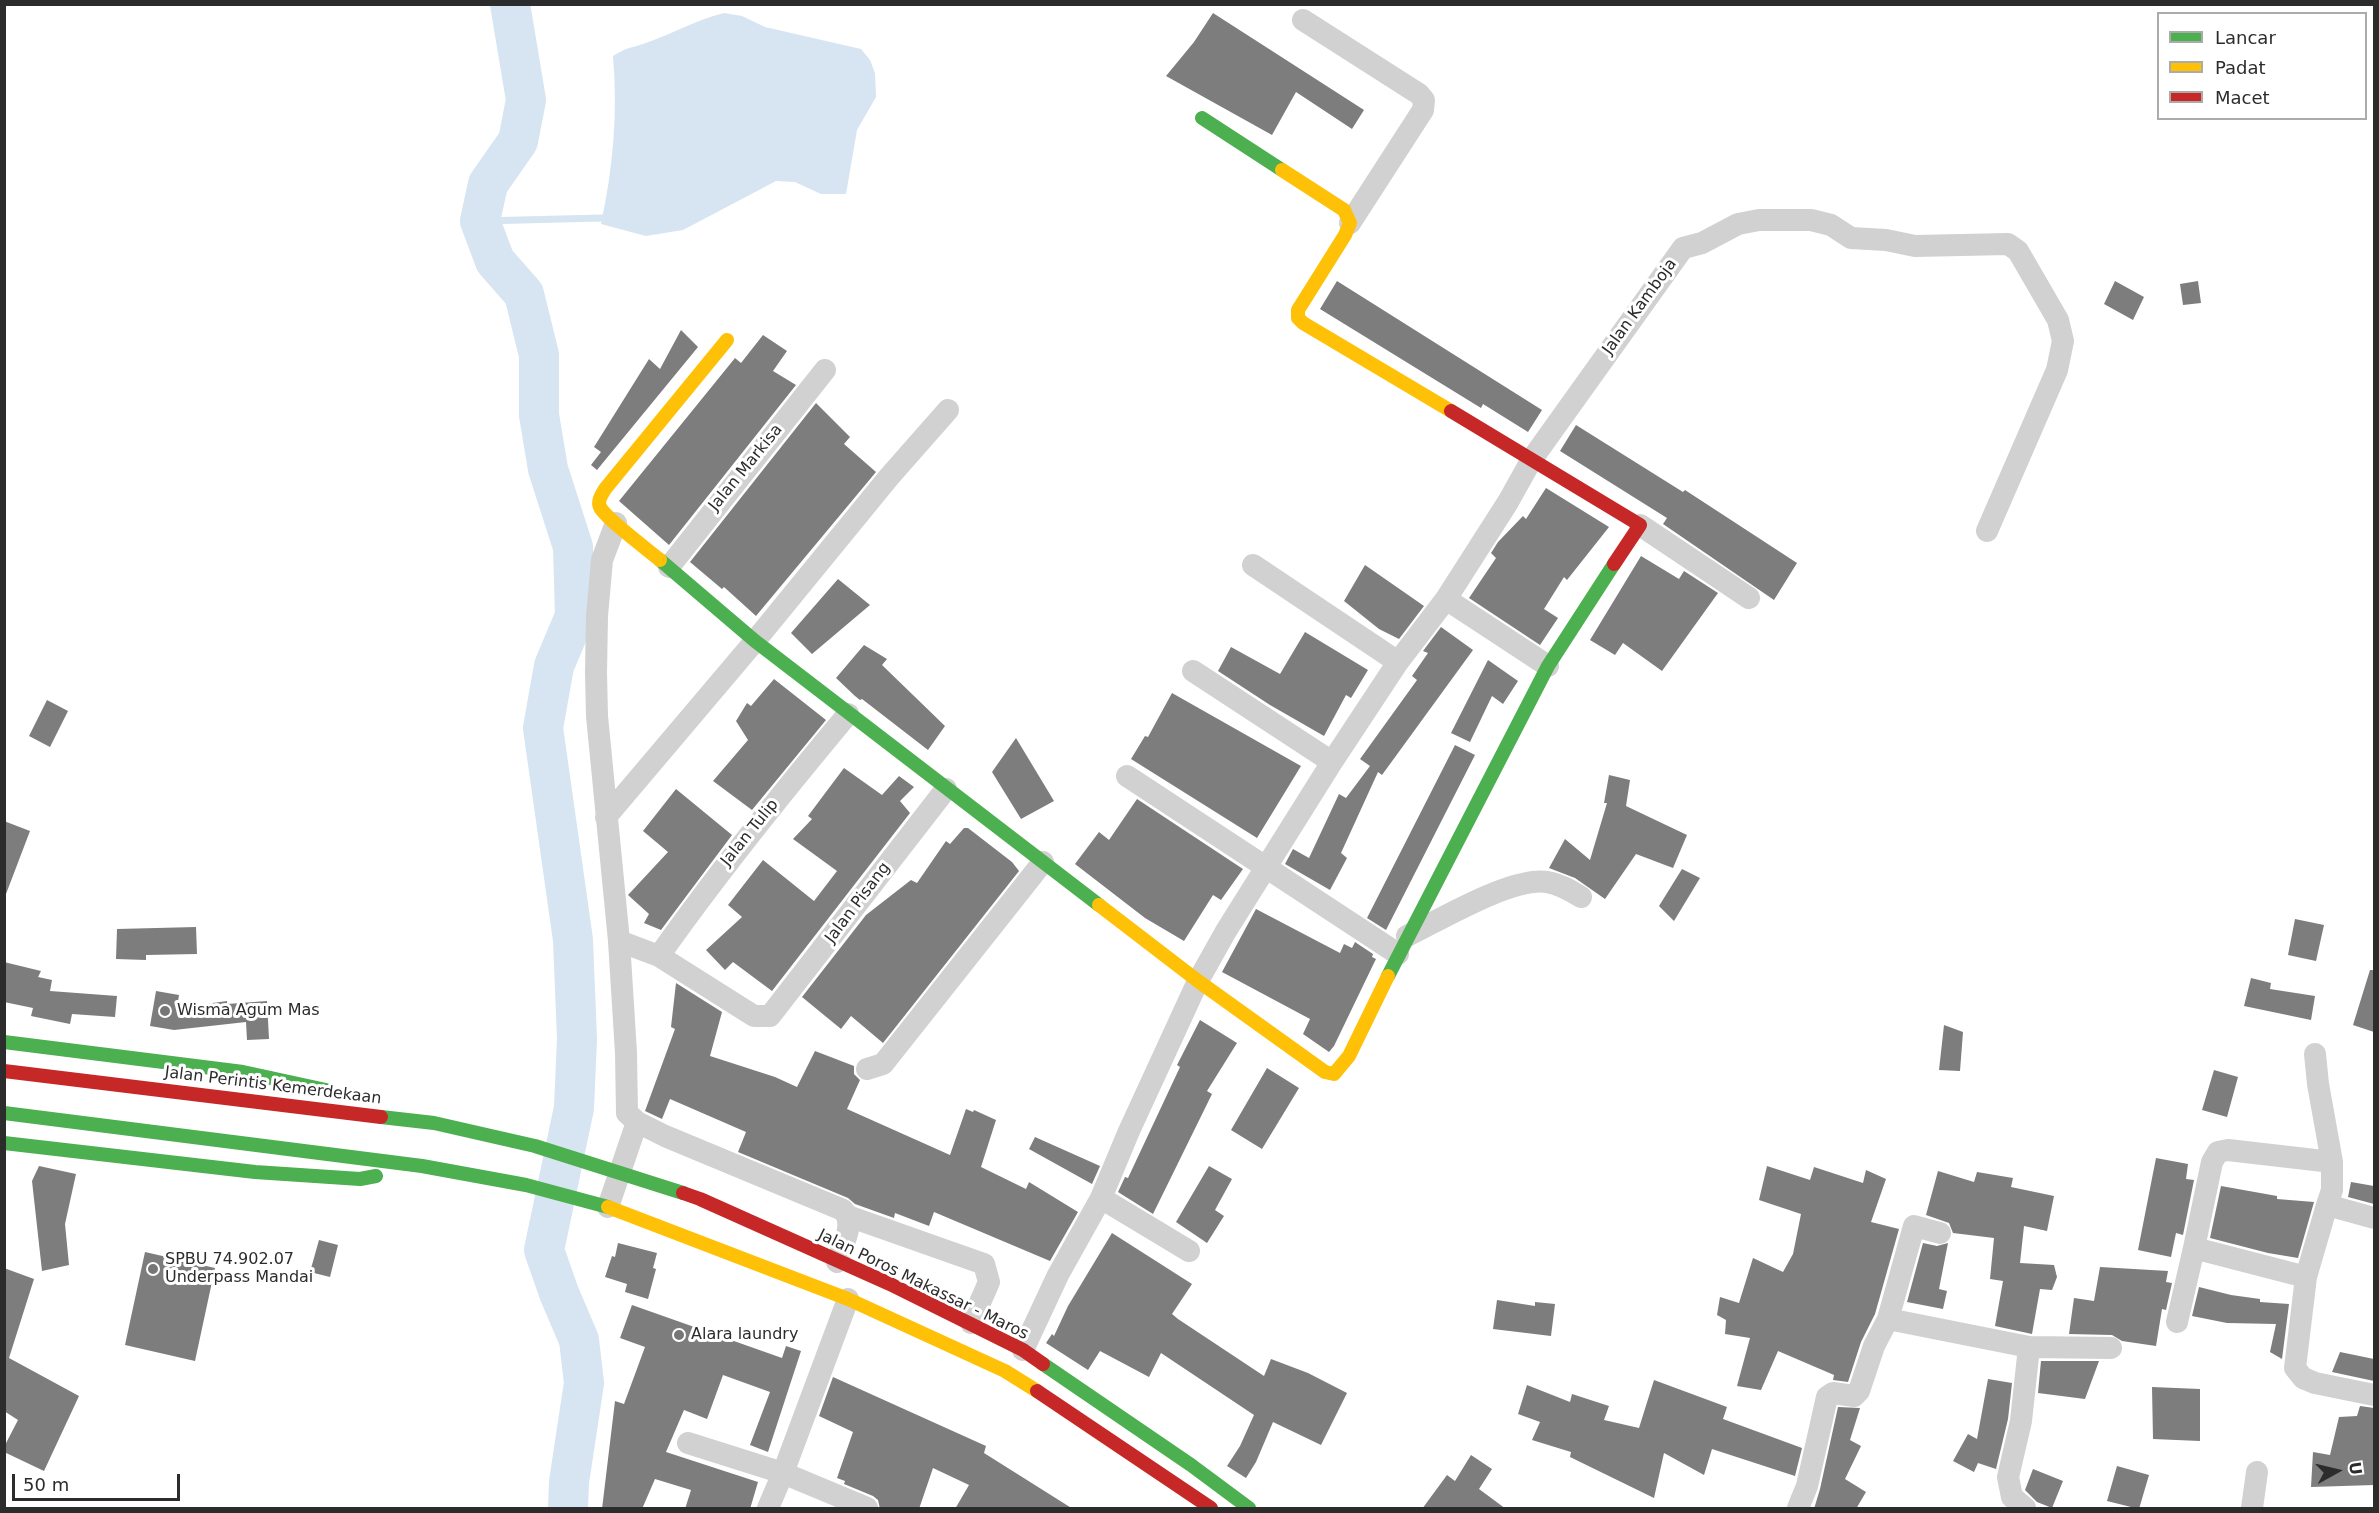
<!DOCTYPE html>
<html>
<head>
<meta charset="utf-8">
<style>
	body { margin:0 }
	#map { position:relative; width:2379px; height:1513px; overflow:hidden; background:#fff; font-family:"DejaVu Sans",sans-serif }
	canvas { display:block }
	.frame { position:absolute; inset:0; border:6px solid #2c2c2c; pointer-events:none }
	.legend { position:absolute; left:2157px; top:12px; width:210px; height:108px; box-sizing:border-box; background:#fff; border:2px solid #ababab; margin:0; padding:8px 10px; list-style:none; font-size:18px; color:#2c2c2c }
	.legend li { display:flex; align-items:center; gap:12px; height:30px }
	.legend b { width:30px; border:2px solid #ababab }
	.north { position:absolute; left:2307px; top:1441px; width:60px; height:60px; -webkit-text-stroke:4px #fff; paint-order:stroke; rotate:82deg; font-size:16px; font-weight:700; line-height:24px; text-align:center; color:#2c2c2c }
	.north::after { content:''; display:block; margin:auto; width:21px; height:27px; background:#2c2c2c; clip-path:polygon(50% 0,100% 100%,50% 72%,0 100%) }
	.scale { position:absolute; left:12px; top:1474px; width:168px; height:27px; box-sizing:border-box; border:3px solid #2c2c2c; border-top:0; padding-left:8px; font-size:18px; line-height:21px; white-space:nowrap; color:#2c2c2c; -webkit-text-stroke:4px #fff; paint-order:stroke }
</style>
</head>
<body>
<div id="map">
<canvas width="2379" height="1513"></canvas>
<div class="frame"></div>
<ul class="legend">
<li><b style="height:8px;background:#4caf50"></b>Lancar</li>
<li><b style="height:8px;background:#ffc107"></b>Padat</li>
<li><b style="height:8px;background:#c62828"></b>Macet</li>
</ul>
<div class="north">U</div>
<div class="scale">50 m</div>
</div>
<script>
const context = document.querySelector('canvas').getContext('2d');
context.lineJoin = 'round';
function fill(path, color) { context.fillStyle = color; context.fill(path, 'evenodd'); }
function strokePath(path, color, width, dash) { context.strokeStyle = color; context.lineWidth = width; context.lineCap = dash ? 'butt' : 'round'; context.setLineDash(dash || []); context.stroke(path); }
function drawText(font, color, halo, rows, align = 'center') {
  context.font = font + ' "DejaVu Sans",sans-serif'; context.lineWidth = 6; context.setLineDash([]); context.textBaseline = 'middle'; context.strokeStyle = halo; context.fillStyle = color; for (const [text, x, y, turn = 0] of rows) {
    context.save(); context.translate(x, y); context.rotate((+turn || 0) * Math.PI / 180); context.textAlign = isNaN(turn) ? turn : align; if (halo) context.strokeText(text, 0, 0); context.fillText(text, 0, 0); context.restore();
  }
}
fill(new Path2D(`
	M724 13 742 16 765 27 861 49 870 60 875 73 876 97 857 130 846 194H821L795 182 776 181 683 230 646 236 601 224C613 168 618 113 613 56 628 47 628 49 643 44 671 35 695 20 724 13Z`), '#d6e5f1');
strokePath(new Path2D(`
	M480 221 603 218`), '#d6e5f1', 7);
strokePath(new Path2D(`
	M510 4 526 100 518 141 488 184 480 221 495 261 524 294 539 355V415L548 469 573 547 575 616 554 666 543 728 573 940 577 1039 574 1108 544 1250 559 1293 579 1340 584 1383 569 1482 568 1508`), '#d6e5f1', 40);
fill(new Path2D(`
	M1213 13 1364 110 1352 129 1296 92 1272 135 1166 76 1194 42Z
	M1337 281 1542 410 1528 432 1483 404 1481 408 1320 309Z
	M2115 281 2144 297 2133 320 2104 304Z
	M2198 281 2201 303 2183 305 2180 284Z
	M681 330 698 347 597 470 591 465 601 452 594 447 649 359 660 369Z
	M763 335 787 351 773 371 796 385 669 545 619 501 735 358 741 363Z
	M816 403 850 437 844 444 876 472 756 616 724 587 722 589 690 562Z
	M1576 425 1683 492 1685 490 1797 563 1774 600 1663 524 1667 518 1560 451Z
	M1546 488 1609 527 1567 580 1564 577 1544 609 1558 618 1540 645 1469 598 1496 558 1491 553 1498 542 1523 516 1526 519Z
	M1641 556 1679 579 1684 571 1718 593 1662 671 1623 643 1615 655 1590 640Z
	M1365 565 1424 606 1399 639 1379 629 1344 601Z
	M838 579 870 605 812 654 791 633Z
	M1441 627 1473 650 1382 775 1378 772 1341 853 1347 858 1330 890 1285 864 1293 849 1309 858 1339 794 1346 798 1370 766 1360 759 1417 680 1412 676 1428 653 1423 651Z
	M1305 632 1368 670 1351 698 1346 695 1324 736 1270 705 1218 671 1231 647 1280 674Z
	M864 645 887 659 882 665 945 726 928 750 862 699 860 700 855 696 836 678Z
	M1488 660 1518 681 1503 704 1492 696 1470 742 1451 733Z
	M774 679 826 720 752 810 713 781 748 740 736 721 747 703 751 706Z
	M1172 693 1301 766 1257 838 1131 759 1145 736 1148 737Z
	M47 700 68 711 50 747 29 736Z
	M1016 738 1054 801 1021 819 992 772Z
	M1455 745 1475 755 1386 930 1367 918Z
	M844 768 882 795 899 776 914 787 900 801 910 813 772 991 733 962 725 970 706 950 742 917 728 905 763 860 814 901 837 871 793 839 812 819 808 816Z
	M1609 775 1630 780 1626 806 1687 835 1673 868 1636 854 1605 899 1575 878 1549 868 1565 839 1590 860 1607 803H1604Z
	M676 789 732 835 661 930 644 923 649 914 628 895 668 852 643 831Z
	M1137 799 1243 869 1221 900 1213 895 1184 941 1145 918 1075 864 1099 832 1109 840Z
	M4 821 30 831 6 894H4Z
	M964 828H968L1012 862 1019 871 883 1043 851 1016 841 1029 802 997 866 915 911 880 917 883 946 841 950 844Z
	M1682 869 1700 878 1674 921 1659 906Z
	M1256 909 1340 953 1344 944 1352 948 1355 942 1373 954 1372 957 1376 959 1374 963 1334 1046 1329 1052 1303 1034 1310 1019 1222 972Z
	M2295 919 2324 925 2316 961 2288 955Z
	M196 927 197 954 146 955V960L116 959 117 929Z
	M4 962 41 971 38 977 52 980 50 991 117 996 115 1017 72 1014 70 1024 31 1016 33 1008 4 1002Z
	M2370 970H2374V1032L2353 1025Z
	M2251 978 2271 983 2270 989 2315 996 2311 1020 2244 1006Z
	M676 983 722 1012 710 1056 775 1077 797 1087 815 1051 854 1066V1074L860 1080 847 1109 950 1155 966 1109 973 1112 974 1110 996 1120 981 1167 1026 1189 1029 1182 1078 1212 1050 1261 934 1212 929 1226 895 1213 894 1218 855 1204 848 1198 738 1152 746 1132 670 1099 662 1119 645 1111 675 1029 671 1027Z
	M156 991 179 995 177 1008 227 1001V1004L267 1001 269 1039 247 1040 246 1022 174 1030 150 1026Z
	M1200 1020 1237 1043 1207 1091 1212 1094 1153 1214 1118 1192 1125 1177 1128 1178 1180 1067 1177 1065Z
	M1944 1025 1963 1032 1960 1071 1939 1070Z
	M1267 1068 1299 1088 1262 1149 1231 1130Z
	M2214 1070 2238 1077 2227 1117 2202 1110Z
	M1035 1137 1100 1166 1092 1184 1029 1149Z
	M2156 1158 2188 1164 2186 1179 2194 1180 2183 1235 2176 1233 2171 1257 2138 1250Z
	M39 1166 76 1174 65 1224 69 1265 42 1271 32 1181Z
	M1209 1166 1232 1179 1215 1210 1224 1216 1207 1243 1176 1222Z
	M1767 1166 1810 1180 1814 1167 1863 1183 1866 1170 1886 1179 1871 1222 1899 1229 1875 1314 1861 1342 1848 1382 1833 1380 1834 1375 1778 1351 1761 1390 1737 1386 1750 1338 1725 1334 1726 1320 1717 1315 1720 1297 1739 1303 1753 1258 1783 1272 1793 1254 1801 1214 1759 1200Z
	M1938 1171 1974 1182 1977 1172 2013 1178 2011 1187 2054 1196 2047 1231 2024 1226 2020 1263 2054 1265 2057 1277 2052 1290 2040 1289 2032 1334 1995 1326 2003 1281 1990 1279 1994 1238 1953 1233 1949 1223 1926 1215Z
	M2351 1182 2374 1186V1204L2348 1197Z
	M2221 1186 2277 1196V1199L2314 1202 2298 1258 2268 1253 2210 1238Z
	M1112 1233 1192 1284 1172 1314 1178 1319 1264 1376 1271 1359 1308 1373 1347 1393 1321 1445 1273 1422 1256 1462 1246 1478 1227 1466 1240 1446 1254 1415 1161 1353 1149 1377 1100 1351 1088 1370 1046 1343 1052 1334 1054 1336 1068 1306Z
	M319 1240 338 1245 330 1277 310 1272Z
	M618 1243 657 1253 653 1268 656 1269 648 1299 625 1292 627 1284 605 1277 612 1256 615 1257Z
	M1923 1243 1937 1246 1948 1243 1939 1289 1947 1291 1943 1309 1907 1302Z
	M145 1252 215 1268 195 1361 125 1345Z
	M2100 1267 2168 1271 2166 1282 2172 1283 2166 1310 2162 1309 2156 1346 2122 1341 2112 1335 2069 1334 2074 1298 2094 1301Z
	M4 1268 34 1279 9 1358 79 1396 44 1471 4 1452V1447L18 1420 4 1411Z
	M2199 1287 2231 1295 2260 1299V1302L2289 1304 2282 1359 2270 1352 2276 1324 2227 1323 2192 1316Z
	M1497 1300 1535 1306V1302L1555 1304 1551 1336 1493 1329Z
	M632 1305 782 1358 786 1346 801 1351 768 1452 750 1445 770 1392 723 1375 707 1419 684 1410 666 1452 758 1482 750 1509H685L691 1490 655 1479 642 1509H602L615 1401 624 1404 645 1347 620 1338Z
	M2340 1352 2374 1359V1381L2332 1372Z
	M2041 1361H2099L2085 1399 2038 1393Z
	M833 1377 986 1446 984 1453 1073 1509H955L969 1485 933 1468 919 1509H880L878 1500 873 1496 844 1484 845 1481 837 1478 853 1432 819 1416Z
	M1988 1379 2012 1383 2008 1419 1996 1469 1978 1463 1974 1472 1953 1461 1968 1434 1977 1439Z
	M1654 1380 1727 1407 1723 1419 1802 1448 1795 1476 1712 1449 1704 1475 1664 1453 1654 1498 1570 1457 1571 1452 1532 1440 1540 1422 1518 1414 1527 1385 1570 1402 1572 1394 1609 1406 1604 1420 1639 1428Z
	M2152 1387 2200 1389V1441L2153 1439Z
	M2360 1406 2374 1408V1485L2311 1487 2313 1452 2330 1455 2339 1417 2357 1416Z
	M1838 1407 1860 1408 1850 1440 1861 1446 1845 1479 1866 1492 1856 1509H1814L1820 1489Z
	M1471 1455 1492 1469 1479 1489 1506 1509H1422L1447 1475 1455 1481Z
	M2117 1466 2149 1475 2139 1509 2107 1501Z
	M2033 1469 2063 1481 2052 1508 2037 1502 2025 1490Z`), '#7d7d7d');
strokePath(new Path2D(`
	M1303 20 1419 94 1424 100 1423 110 1350 223
	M616 523 602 560 597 616 596 673 597 716 619 941 626 1053 627 1113 637 1122 665 1136 843 1210C856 1224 842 1246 837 1262
	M1640 525 1749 598
	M1253 565 1398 662
	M669 567 825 370
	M1446 599 1548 666
	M1193 671 1332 762
	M1127 776 1398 954
	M606 817 755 641 889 477 948 410
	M1407 936C1440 920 1511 877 1547 882 1560 884 1570 890 1581 897
	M619 941 659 956 754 1016H770L946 789
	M659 956C718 872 782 793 848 714
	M2315 1054 2318 1084 2332 1162
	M867 1069 883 1064 1043 862
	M1101 1198 1189 1251
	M608 1207 637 1122
	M848 1216 984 1264 989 1282 971 1323
	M2194 1248 2212 1162 2218 1152 2228 1150 2332 1162V1190L2327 1205
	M2306 1277 2295 1368 2303 1378 2315 1383 2374 1395
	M1888 1319 1914 1226 1940 1233
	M2177 1322 2194 1248 2306 1277 2327 1205 2374 1218
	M1023 1350 1058 1275 1101 1198 1129 1131 1198 981 1226 931 1332 762 1398 662 1446 599 1508 502 1532 459 1683 248 1702 243 1738 224 1759 220H1811L1831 225 1851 238 1886 240 1915 246 2008 244 2018 251 2058 320 2063 341 2057 370 1987 531
	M688 1443 783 1473 867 1508
	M768 1508 783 1473 848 1299
	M1798 1508 1807 1486 1827 1397 1833 1393 1854 1396 1859 1391 1874 1346 1888 1319 2029 1347 2111 1348
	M2025 1508 2012 1497 2008 1477 2021 1421 2029 1347
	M2252 1508 2257 1472`), '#d1d1d1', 22);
strokePath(new Path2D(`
	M1202 118 1282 170
	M660 560 755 641 1099 905
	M1388 976 1548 666 1614 564
	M4 1042 243 1072 326 1090
	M4 1113 422 1166 526 1185 608 1207
	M381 1117 434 1123 535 1146 683 1193
	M4 1143 255 1172 360 1179 376 1176
	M1043 1364 1191 1465 1249 1508`), '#4caf50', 14);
strokePath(new Path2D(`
	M1282 170 1344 210 1350 223 1345 235 1298 310V318L1303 323 1451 411
	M660 560C648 550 605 518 600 507 597 501 602 494 605 489L727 340
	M1099 905 1198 981 1325 1072 1334 1074 1349 1056 1388 976
	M608 1207 848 1299 1005 1371 1037 1391`), '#ffc107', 14);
strokePath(new Path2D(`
	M1451 411 1640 525 1614 564
	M4 1071 381 1117
	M683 1193 700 1199 890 1284 1023 1350 1043 1364
	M1037 1391 1211 1508`), '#c62828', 14);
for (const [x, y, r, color] of [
	[165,1011,6,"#767676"],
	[153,1269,6,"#767676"],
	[679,1335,6,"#767676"]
]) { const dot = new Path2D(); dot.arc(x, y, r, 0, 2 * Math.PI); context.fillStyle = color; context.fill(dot); strokePath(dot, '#fff', 2); }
drawText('16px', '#2c2c2c', '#fff', [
	["Jalan Kamboja",1640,307,-54],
	["Jalan Markisa",746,468,-51],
	["Jalan Tulip",750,833,-51],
	["Jalan Pisang",858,903,-53],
	["Jalan Perintis Kemerdekaan",273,1086,7],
	["Jalan Poros Makassar - Maros",923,1285,26]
]);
drawText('16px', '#2c2c2c', '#fff', [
	["Wisma Agum Mas",177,1011],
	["SPBU 74.902.07",165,1260],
	["Underpass Mandai",165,1278],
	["Alara laundry",691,1335]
], 'left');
</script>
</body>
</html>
